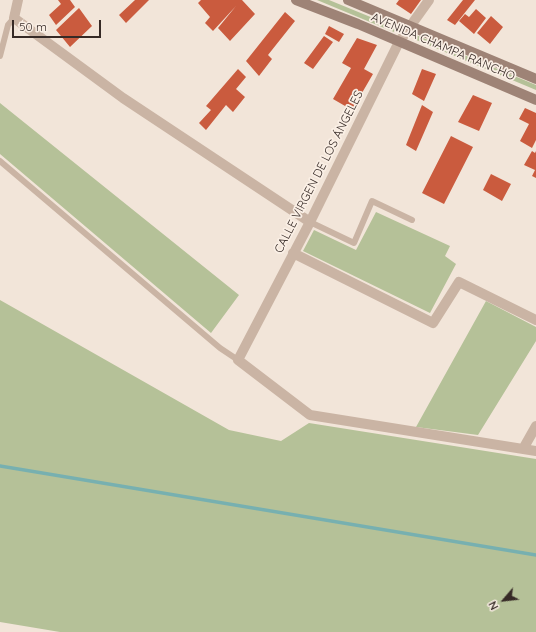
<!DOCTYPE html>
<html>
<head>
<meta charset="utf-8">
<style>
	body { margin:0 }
	#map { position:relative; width:536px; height:632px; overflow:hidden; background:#f2e5d9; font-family:Quicksand,sans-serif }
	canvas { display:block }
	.north { position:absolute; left:484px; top:580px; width:40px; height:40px; -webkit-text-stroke:3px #faefe5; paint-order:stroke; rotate:242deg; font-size:11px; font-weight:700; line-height:16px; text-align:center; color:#362a26 }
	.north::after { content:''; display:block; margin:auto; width:14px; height:18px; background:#362a26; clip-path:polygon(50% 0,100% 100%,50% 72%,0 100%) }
	.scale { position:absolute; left:12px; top:20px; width:89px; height:18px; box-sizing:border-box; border:2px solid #362a26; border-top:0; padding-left:5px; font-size:12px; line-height:14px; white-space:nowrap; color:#362a26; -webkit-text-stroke:3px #faefe5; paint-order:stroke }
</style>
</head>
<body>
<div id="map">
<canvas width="536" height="632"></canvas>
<div class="north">N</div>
<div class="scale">50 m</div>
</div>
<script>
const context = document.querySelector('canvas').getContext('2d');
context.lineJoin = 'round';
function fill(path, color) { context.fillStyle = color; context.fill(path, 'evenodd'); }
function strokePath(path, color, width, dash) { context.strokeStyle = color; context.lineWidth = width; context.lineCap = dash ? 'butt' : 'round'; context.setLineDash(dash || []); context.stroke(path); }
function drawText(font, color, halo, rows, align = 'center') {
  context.font = font + ' Quicksand,sans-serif'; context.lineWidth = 3.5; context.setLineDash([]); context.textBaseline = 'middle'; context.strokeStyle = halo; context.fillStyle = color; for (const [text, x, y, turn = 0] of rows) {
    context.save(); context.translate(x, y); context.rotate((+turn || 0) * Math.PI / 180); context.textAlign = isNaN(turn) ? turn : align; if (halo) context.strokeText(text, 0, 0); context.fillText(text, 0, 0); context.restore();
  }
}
fill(new Path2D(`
	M317 0H329L395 27 394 32Z
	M416 35 536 85V90L414 39Z
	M0 103 239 295 211 333 0 154Z
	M376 212 450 246 445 256 456 264 430 313 303 251 314 230 356 250Z
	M0 300 229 430 281 441 309 423 536 459V632H60L0 622Z
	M486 301 536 327V341L478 435 416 427Z`), '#b5c198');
strokePath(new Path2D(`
	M0 466 536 555`), '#77b0b0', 3.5);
fill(new Path2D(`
	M58 0H70L75 7 56 25 49 15 61 4Z
	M135 0H149L126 23 119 15Z
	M201 0H242L255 14 230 41 218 28 236 6 213 31 205 23 210 17 198 3Z
	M399 0H421L411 14 396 4Z
	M463 0H475L455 25 447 20Z
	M79 8 92 26 70 47 56 30Z
	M476 9 486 18 474 34 459 21 465 14 469 17Z
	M285 12 295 21 268 55 272 59 259 76 246 61Z
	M491 16 503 27 490 44 477 33Z
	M329 26 344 34 339 42 325 34Z
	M324 36 333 42 313 69 304 63Z
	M357 38 377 45 364 69 373 74 352 110 333 99 351 68 342 63Z
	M238 69 246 77 236 89 245 97 233 112 226 105 206 130 199 123 211 110 206 106Z
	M422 69 436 74 424 101 412 94Z
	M473 95 492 103 479 131 458 122Z
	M422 105 433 112 416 151 406 145Z
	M525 108 536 113V140L532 148 520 141 529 124 519 119Z
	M451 136 473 147 444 204 422 193Z
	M532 151 535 153 536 151V178L532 176 535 170 524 165Z
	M491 174 511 184 502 201 483 190Z`), '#ca5b3e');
strokePath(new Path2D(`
	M0 56 8 25 14 18
	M0 161 220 348 238 360
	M310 222 354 243 372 201 412 220`), '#cab4a4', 6);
strokePath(new Path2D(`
	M18 0 14 18 123 98 310 222
	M429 0 399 42 310 222 238 360 310 415 536 451
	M293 253 433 323 459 282 536 320
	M523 449 536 426`), '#cab4a4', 10);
strokePath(new Path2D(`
	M296 0 358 24 536 100
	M348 0 536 79`), '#9e8376', 10);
drawText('12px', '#362a26', '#faefe5', [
	["AVENIDA CHAMPA RANCHO",443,47,23],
	["CALLE VIRGEN DE LOS ÁNGELES",319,172,-63]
]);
</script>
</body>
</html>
